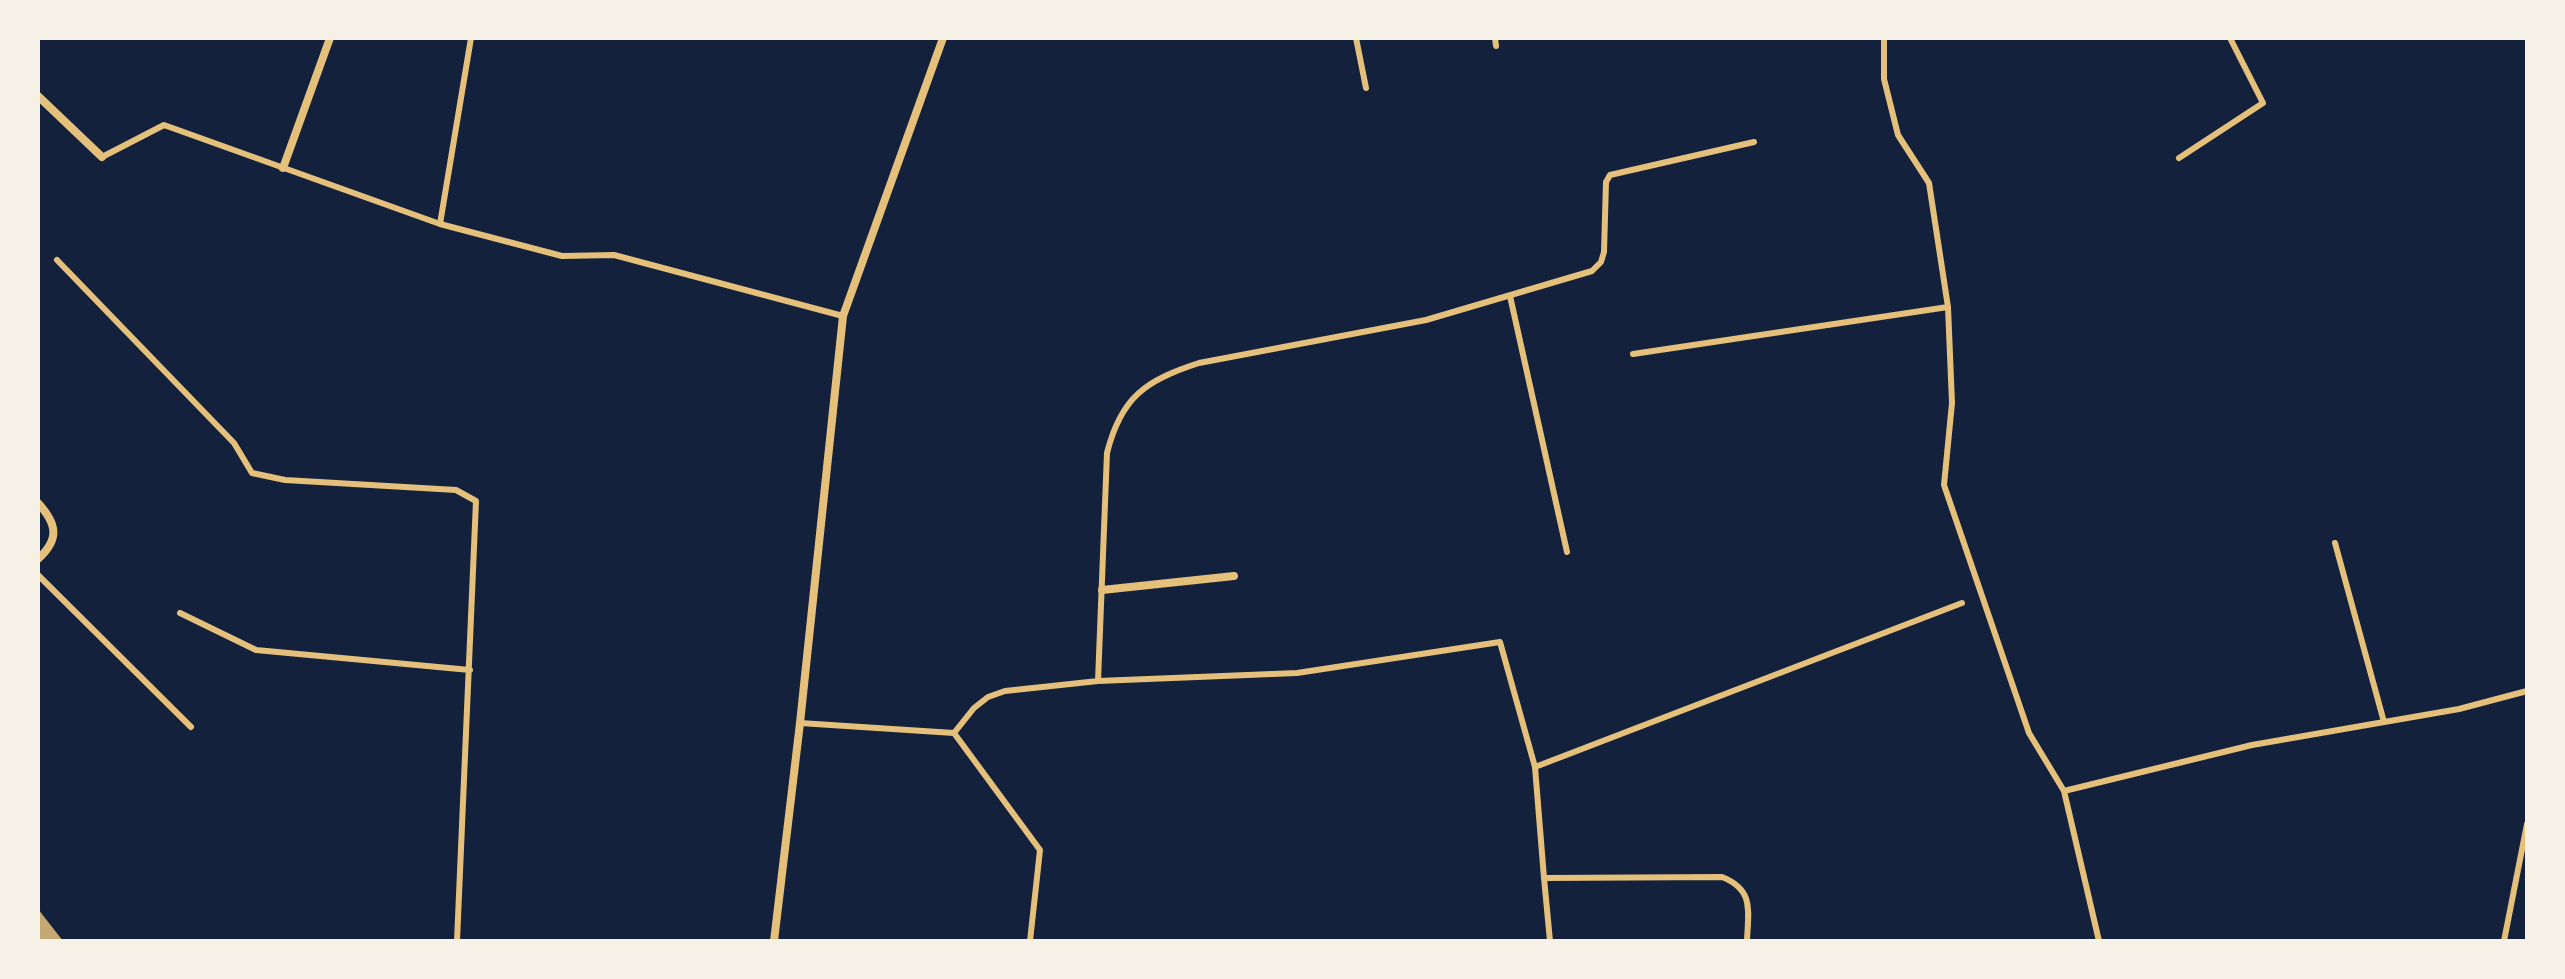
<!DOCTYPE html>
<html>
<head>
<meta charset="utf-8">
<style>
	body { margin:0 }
	#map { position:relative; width:2565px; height:979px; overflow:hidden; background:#14213d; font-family:"Noto Sans",sans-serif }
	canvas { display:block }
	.frame { position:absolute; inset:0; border:40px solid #f6f1e7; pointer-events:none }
</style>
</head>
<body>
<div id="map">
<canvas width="2565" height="979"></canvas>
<div class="frame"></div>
</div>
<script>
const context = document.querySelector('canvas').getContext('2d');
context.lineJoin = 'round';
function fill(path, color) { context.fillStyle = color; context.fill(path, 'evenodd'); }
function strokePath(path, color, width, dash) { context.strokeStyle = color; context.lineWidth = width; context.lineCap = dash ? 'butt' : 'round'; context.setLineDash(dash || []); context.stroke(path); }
fill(new Path2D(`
	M38 909 63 941H38Z`), '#c6a872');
strokePath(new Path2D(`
	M1356 38 1366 88
	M1495 38 1496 46
	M1884 38V79L1898 135 1929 183 1948 307 1952 403 1944 485 2029 733 2064 791 2099 941
	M102 157 164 125 440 224 562 256 614 255 843 316
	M2179 158 2263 103 2230 38
	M440 224 471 38
	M57 260 234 443 252 473 285 480 456 490 476 501 457 941
	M1510 296 1567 552
	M1633 354 1948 307
	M2335 543 2384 722
	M38 575 191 727
	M180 613 256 650 470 670
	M1098 681 1107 453C1121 397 1146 380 1199 363L1426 320 1592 271 1601 262 1604 252 1606 182 1610 175 1754 142
	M800 723 954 733 974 708 988 697 1005 691 1098 681 1297 673 1500 642 1535 767 1544 878 1722 877C1755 890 1748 912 1747 941
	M954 733 1040 850 1030 941
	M1535 767 1962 603
	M2064 791 2252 745 2459 709 2527 691
	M1544 878 1550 941
	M2504 941 2527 824`), '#e5c07b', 6);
strokePath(new Path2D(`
	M38 96 102 157
	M283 168 330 38
	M38 503C57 524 60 539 38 559
	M1102 590 1234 576
	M774 941 800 723 843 316 943 38`), '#e5c07b', 8);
</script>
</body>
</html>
